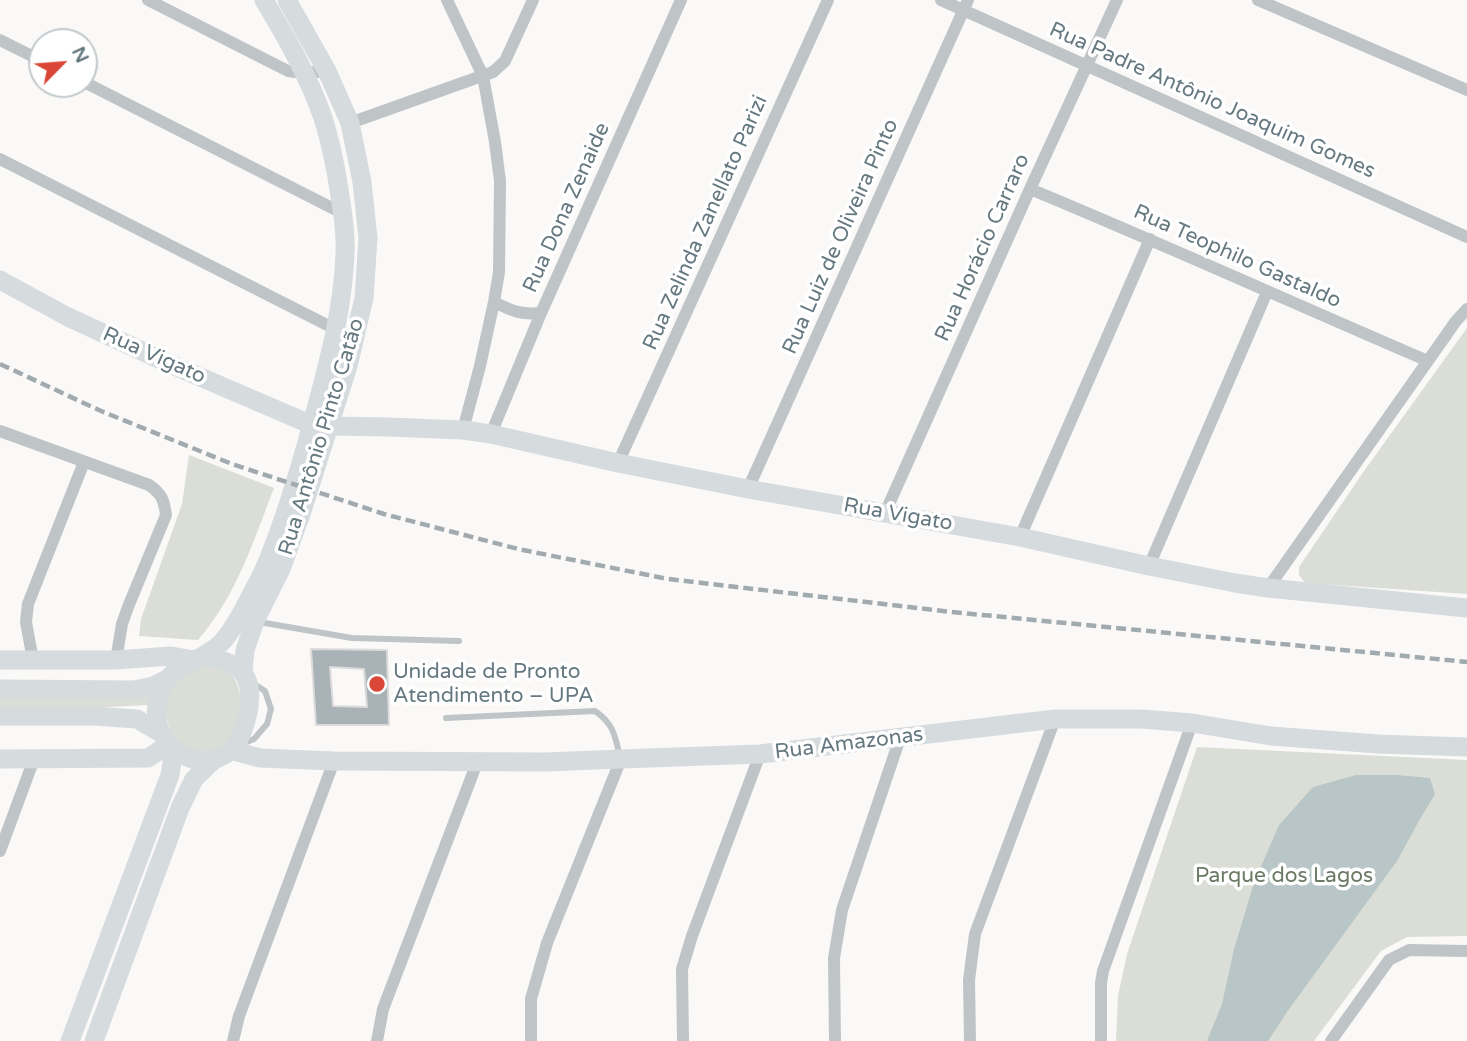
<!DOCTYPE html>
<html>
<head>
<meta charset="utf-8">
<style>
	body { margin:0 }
	#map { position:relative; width:1467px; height:1041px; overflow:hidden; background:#faf9f8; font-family:"Varela Round",sans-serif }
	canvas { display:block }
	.north { position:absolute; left:28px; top:28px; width:70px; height:70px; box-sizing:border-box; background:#fff; border:2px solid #c2c9cd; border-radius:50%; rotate:65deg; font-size:19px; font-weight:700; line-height:28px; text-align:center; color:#667981 }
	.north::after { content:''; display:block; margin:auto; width:24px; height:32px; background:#db4737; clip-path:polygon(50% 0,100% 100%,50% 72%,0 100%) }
</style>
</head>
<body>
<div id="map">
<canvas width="1467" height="1041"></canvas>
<div class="north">N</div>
</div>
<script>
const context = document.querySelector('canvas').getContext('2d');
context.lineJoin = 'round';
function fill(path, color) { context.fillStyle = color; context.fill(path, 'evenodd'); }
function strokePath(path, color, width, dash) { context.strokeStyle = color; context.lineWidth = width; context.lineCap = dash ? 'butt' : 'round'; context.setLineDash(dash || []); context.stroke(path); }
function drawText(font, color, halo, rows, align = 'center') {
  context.font = font + ' "Varela Round",sans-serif'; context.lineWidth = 7; context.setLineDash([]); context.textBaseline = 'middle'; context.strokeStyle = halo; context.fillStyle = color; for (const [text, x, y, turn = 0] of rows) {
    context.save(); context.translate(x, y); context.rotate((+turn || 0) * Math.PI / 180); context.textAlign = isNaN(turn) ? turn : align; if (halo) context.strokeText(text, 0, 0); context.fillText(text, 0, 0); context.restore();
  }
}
fill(new Path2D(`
	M1467 328V594L1305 583 1299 575V567L1303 561 1364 471Z
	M189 455 274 488C253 542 237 595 198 640L139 636 141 619 182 504Z
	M196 666C204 667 216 666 223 669 257 684 237 758 202 753 193 752 183 747 175 744L163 708 173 681Z
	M151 692 148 705 90 708H0V695Z
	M1197 747 1467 760V936L1407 937 1381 951 1314 1041H1116L1118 996 1127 954Z`), '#dbded7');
fill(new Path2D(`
	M1356 775H1397L1430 778 1435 794 1420 819 1397 861 1287 1012 1268 1041H1207L1222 1004 1234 949 1254 883 1279 825 1313 787Z`), '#b8c6c8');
const building = new Path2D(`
	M311 649 387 650 389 725H316ZM330 667 364 669 367 707 333 706Z`);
fill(building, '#a8b2b7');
strokePath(building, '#dcdbda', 2);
strokePath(new Path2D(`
	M259 622 352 638 459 641
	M446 718 595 711C614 724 615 736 620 757
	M242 744 254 739 267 724 271 709 265 691 254 684`), '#bfc5c7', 6);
strokePath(new Path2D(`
	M148 0 288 71 303 73 327 71
	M447 0 483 76 495 142 500 181 499 272 494 302 480 366 463 430
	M941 0 1467 237
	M1258 0 1467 90
	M0 40 42 61
	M84 82 342 213
	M350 123 493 72 505 61 533 0
	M0 159 335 329
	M1030 189C1163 244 1295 304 1428 361
	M494 302C512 311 521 315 541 313
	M0 431 149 485C162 494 164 500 166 515L128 607 122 624 116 660
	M491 434 541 313 681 0
	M618 463 828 0
	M748 489 968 0
	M885 513 1030 189 1117 0
	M1020 537 1150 239
	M1149 566 1267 292
	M1268 588 1456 321 1467 309
	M33 660 26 622 28 604 84 462
	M0 851 34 759
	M233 1041 239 1016 334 761
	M377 1041 383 1009 478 760
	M531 1041V999L547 943 621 759
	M683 1041 682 969 692 936 760 754
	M835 1041 834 958 842 910 900 738
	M970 1041 969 980 975 934 1055 719
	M1101 1041V983L1103 971 1192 723
	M1331 1041 1389 960 1409 950 1467 951`), '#bfc5c7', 12);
strokePath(new Path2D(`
	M0 280 68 317 170 364 312 425
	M330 426 388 427 463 430 491 434 618 463 748 489 1020 537 1149 566 1235 583 1268 588 1467 608
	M203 657C217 658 231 661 242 672 258 689 246 736 231 750 199 778 151 745 157 706 165 660 195 668 221 643 232 632 240 616 247 603 253 590 261 578 266 565 285 520 299 472 312 424 327 368 343 312 345 253 346 235 343 214 340 196 336 169 331 143 323 118 309 77 286 37 264 0
	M0 660H116L171 656 194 660
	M243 673 245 650 255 621 281 569 301 514 348 366 364 298 368 238 362 182 350 123 327 71 287 0
	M0 689 134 690 153 686 167 679
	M0 716H94L137 719 161 733
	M230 750 260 758 334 761 546 762 621 759 760 754 1055 719H1141L1192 723 1271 736 1378 744 1467 747
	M0 759 148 758 168 745
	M70 1041 170 775 174 750
	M94 1041 180 808 194 779 216 758`), '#d6dbde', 19);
strokePath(new Path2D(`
	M0 364 101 411 232 464 384 514 518 549 668 579 952 612 1467 662`), '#a1aaae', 4.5, [10, 5]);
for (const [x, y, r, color] of [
	[377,684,9,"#db4737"]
]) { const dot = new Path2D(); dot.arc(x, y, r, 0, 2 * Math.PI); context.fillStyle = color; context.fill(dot); strokePath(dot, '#fff', 2.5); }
drawText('21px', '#667981', '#fff', [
	["Rua Padre Antônio Joaquim Gomes",1212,101,24],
	["Rua Dona Zenaide",567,208,-66],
	["Rua Zelinda Zanellato Parizi",706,223,-66],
	["Rua Luiz de Oliveira Pinto",841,237,-66],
	["Rua Horácio Carraro",983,248,-66],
	["Rua Teophilo Gastaldo",1237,257,24],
	["Rua Vigato",154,356,24],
	["Rua Antônio Pinto Catão",322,437,-73],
	["Rua Vigato",898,515,10],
	["Rua Amazonas",849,744,-7]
]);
drawText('21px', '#667981', '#fff', [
	["Unidade de Pronto",393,672],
	["Atendimento – UPA",393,696]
], 'left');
drawText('21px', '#6b7a65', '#fff', [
	["Parque dos Lagos",1284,876]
]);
</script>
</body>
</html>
